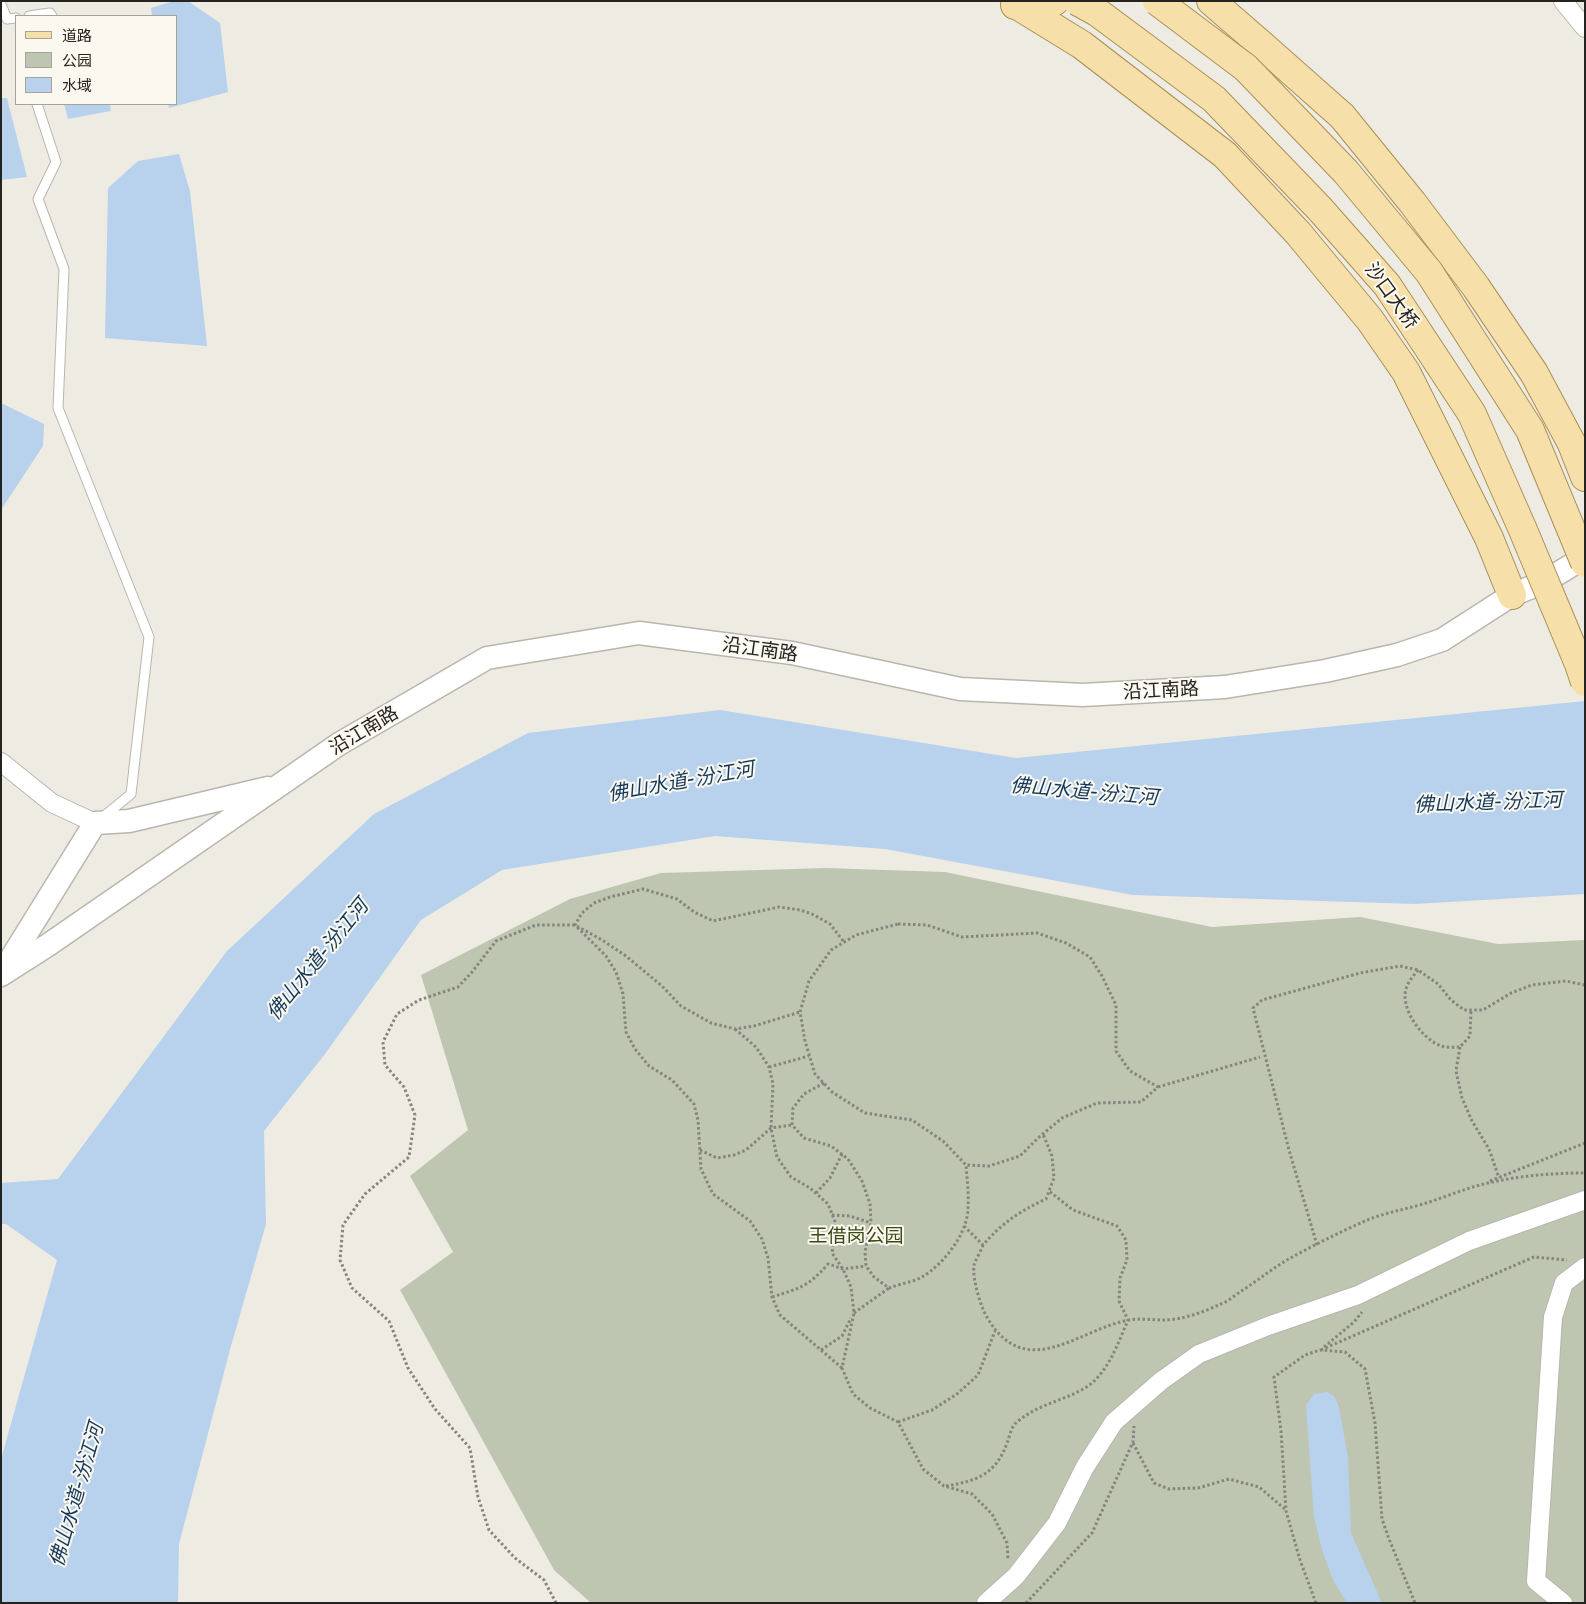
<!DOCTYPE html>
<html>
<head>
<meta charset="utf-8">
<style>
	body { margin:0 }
	#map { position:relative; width:1586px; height:1604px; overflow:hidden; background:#eeece2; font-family:Cabin,"Noto Sans SC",sans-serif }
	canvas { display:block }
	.frame { position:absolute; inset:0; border:2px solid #24231f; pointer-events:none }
	.legend { position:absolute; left:15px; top:15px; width:162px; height:90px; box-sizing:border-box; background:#fbf9ef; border:1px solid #a5a39c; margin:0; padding:6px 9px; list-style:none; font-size:15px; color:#24231f }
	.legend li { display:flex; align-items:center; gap:10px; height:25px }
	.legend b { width:25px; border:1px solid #a5a39c }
</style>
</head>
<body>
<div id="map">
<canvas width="1586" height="1604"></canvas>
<div class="frame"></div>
<ul class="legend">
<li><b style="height:6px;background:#f7dfaa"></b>道路</li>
<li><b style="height:14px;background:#bec6b1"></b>公园</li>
<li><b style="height:14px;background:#b8d1ed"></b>水域</li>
</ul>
</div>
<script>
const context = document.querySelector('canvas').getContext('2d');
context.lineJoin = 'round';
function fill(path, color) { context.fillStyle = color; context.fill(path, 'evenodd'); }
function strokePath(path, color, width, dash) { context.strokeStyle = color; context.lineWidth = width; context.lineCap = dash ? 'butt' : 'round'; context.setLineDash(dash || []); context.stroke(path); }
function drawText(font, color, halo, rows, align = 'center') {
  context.font = font + ' Cabin,"Noto Sans SC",sans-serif'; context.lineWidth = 4; context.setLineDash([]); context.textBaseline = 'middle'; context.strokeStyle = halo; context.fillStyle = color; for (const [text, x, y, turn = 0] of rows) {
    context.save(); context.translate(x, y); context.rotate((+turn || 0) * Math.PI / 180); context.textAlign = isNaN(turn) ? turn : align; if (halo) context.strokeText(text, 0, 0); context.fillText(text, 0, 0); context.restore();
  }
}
fill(new Path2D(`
	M826 868 945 872 1212 927 1360 917 1498 944 1585 940V1603H591L554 1570 400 1290 453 1252 410 1176 468 1130 421 975 570 899 661 873Z`), '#bec6b1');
fill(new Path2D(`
	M174 1H188L220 23 228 92 169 108 168 104H176V16H152L151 8Z
	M1 98H7L27 177 1 180Z
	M64 104H110L111 111 68 119Z
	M179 154 190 191 207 346 105 338 108 188 138 161Z
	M1 403 44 424 43 446 1 510Z
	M1585 701V894L1415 904 1133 895 885 849 715 836 502 870 421 920 325 1054 264 1131 266 1224 231 1346 179 1544 178 1603H1V1459L57 1260 6 1224H1V1183L58 1179 227 951 374 814 528 733 720 710 1016 758Z
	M1327 1392 1334 1396 1339 1407 1348 1458 1351 1533 1382 1603H1347L1334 1582 1322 1550 1314 1517 1306 1405 1314 1394Z`), '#b8d1ed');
const service = new Path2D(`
	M1 4 7 19 16 18
	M29 16 50 13 52 16
	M37 104 56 162 38 199 64 269 58 408 149 637 131 794 103 817`);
const minor = new Path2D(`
	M1563 1 1585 28
	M1 762 52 803 95 823
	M986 1603 1016 1576 1057 1523 1085 1467 1114 1422 1161 1381 1199 1354 1268 1326 1358 1295 1469 1241 1585 1200
	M1563 1603 1536 1581 1553 1317 1564 1283 1585 1267`);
const tertiary = new Path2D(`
	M4 970 95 823 129 821 268 788
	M1 975 48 945 339 744 487 658 639 633 792 653 960 689 1083 695 1225 687 1325 671 1397 655 1442 640 1512 595 1544 582 1585 557`);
const primary = new Path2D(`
	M1211 1 1263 46 1342 116 1412 202 1476 287 1534 373 1572 444 1585 477
	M1015 5C1025 9 1045 8 1055 1
	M1017 5 1082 45 1225 155 1298 233 1370 320 1406 372 1489 538 1512 595`);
strokePath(service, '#b8b6ad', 11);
strokePath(minor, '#b8b6ad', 20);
strokePath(tertiary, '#b8b6ad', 25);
strokePath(primary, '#aa9055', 30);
strokePath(new Path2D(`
	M898 924 927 925 962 937 1037 933 1066 943 1090 957 1102 976 1116 1005V1051L1130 1071 1158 1087 1141 1102 1097 1103 1062 1118 1038 1138 1020 1156 989 1166 966 1165 943 1141 912 1120 865 1113 832 1092 815 1074 805 1041 800 1012 809 981 831 950 856 935Z
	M1418 970C1414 975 1409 981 1407 986 1398 1007 1422 1039 1441 1046 1447 1048 1454 1047 1460 1047L1470 1036 1471 1010
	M735 1029 756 1047 769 1067 773 1084 771 1128 777 1157 791 1177 810 1188 828 1204 836 1224 832 1253 843 1269 851 1287 854 1313 842 1368 853 1394 870 1408 898 1422 923 1469 944 1486 972 1494 992 1514 1007 1543 1008 1559
	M1460 1047 1456 1071 1462 1098 1472 1121 1489 1149 1499 1178
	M769 1067 809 1056
	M824 1083 804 1094 793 1108 792 1125 804 1138 831 1146 848 1159 862 1181 870 1204 871 1223 865 1252 866 1266 874 1277 889 1288C899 1284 913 1282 922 1277 943 1265 968 1233 968 1208 969 1194 967 1179 966 1165
	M1158 1087 1260 1057
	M700 1150 717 1158 734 1155 746 1150 771 1128 792 1125
	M1490 1181 1585 1143
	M816 1193 830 1178 842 1154
	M832 1215 850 1216 871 1223
	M964 1226 983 1245C1002 1223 1020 1211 1046 1199L1054 1178 1052 1156 1043 1134
	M983 1245C981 1251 976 1259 974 1265 972 1279 981 1308 988 1319 1027 1383 1079 1329 1129 1320 1141 1318 1152 1320 1163 1320 1182 1320 1204 1312 1221 1304 1229 1301 1236 1294 1243 1290 1258 1280 1272 1269 1287 1260 1310 1247 1340 1232 1365 1221 1383 1213 1403 1210 1423 1204 1443 1198 1463 1189 1484 1184 1516 1176 1551 1173 1585 1173
	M1317 1245 1289 1150 1253 1008 1262 1000 1360 973 1400 966 1418 970 1438 984 1451 1000 1464 1010H1483L1511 993 1532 985 1566 981 1585 985
	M772 1297C800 1288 808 1287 828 1264L843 1269 866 1266
	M854 1313 889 1288
	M1324 1347 1354 1322 1362 1312
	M821 1350 842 1336 851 1318
	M1321 1350 1534 1257 1567 1260
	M842 1368 780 1315 772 1297 768 1258 762 1239 750 1221 713 1194 701 1169 698 1120 694 1104 672 1080 649 1066 635 1049 626 1032 623 994 616 972 606 956 575 925 582 913 594 903 610 897 643 889 677 899 694 912 713 921 779 907 800 910 812 914 830 924 844 942
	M898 1422 932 1410 957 1394 978 1375 995 1331
	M1133 1443 1154 1483 1169 1489 1198 1488 1229 1479 1259 1487 1286 1510
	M946 1486C977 1481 996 1474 1007 1443 1010 1436 1011 1426 1017 1422 1038 1404 1063 1401 1085 1388 1108 1374 1118 1343 1128 1320L1119 1301 1120 1278 1127 1260 1126 1240 1117 1226 1073 1210 1049 1191
	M556 1603 544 1580 515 1558 489 1530 478 1497 470 1448 435 1409 408 1368 389 1321 352 1288 340 1260 343 1225 365 1194 409 1157 415 1115 404 1087 385 1065 383 1042 397 1014 419 1000 458 987 472 972 496 941 536 925H575L602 940 626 956 662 986 681 1006 711 1023 735 1029 754 1026 800 1012
	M1026 1603 1092 1533 1133 1442 1134 1426
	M1316 1603 1300 1560 1286 1511 1281 1431 1274 1377 1305 1355 1320 1350 1345 1352 1365 1369 1375 1423 1382 1519 1389 1539 1415 1603`), '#86847d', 3, [2.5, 2.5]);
strokePath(service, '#fff', 9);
strokePath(minor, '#fff', 18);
strokePath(tertiary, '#fff', 22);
strokePath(primary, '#f7dfaa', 28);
const primaryBridge = new Path2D(`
	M1077 1 1097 12 1214 99 1319 208 1387 285 1472 414 1523 530 1579 664 1585 682
	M1157 1 1246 68 1346 172 1429 272 1530 430 1585 563`);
strokePath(primaryBridge, '#aa9055', 30, []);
strokePath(primaryBridge, '#f7dfaa', 28);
drawText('19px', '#24231f', '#fbf9ef', [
	["沙口大桥",1391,296,54],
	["沿江南路",760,650,8],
	["沿江南路",1161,691,-3],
	["沿江南路",364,731,-31]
]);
drawText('19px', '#3a4a17', '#fbf9ef', [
	["王借岗公园",856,1236]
]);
drawText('italic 20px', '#14385d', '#fbf9ef', [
	["佛山水道-汾江河",681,782,-10],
	["佛山水道-汾江河",1084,792,5],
	["佛山水道-汾江河",1488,803,-2],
	["佛山水道-汾江河",318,960,-51],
	["佛山水道-汾江河",77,1495,-74]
]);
</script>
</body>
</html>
